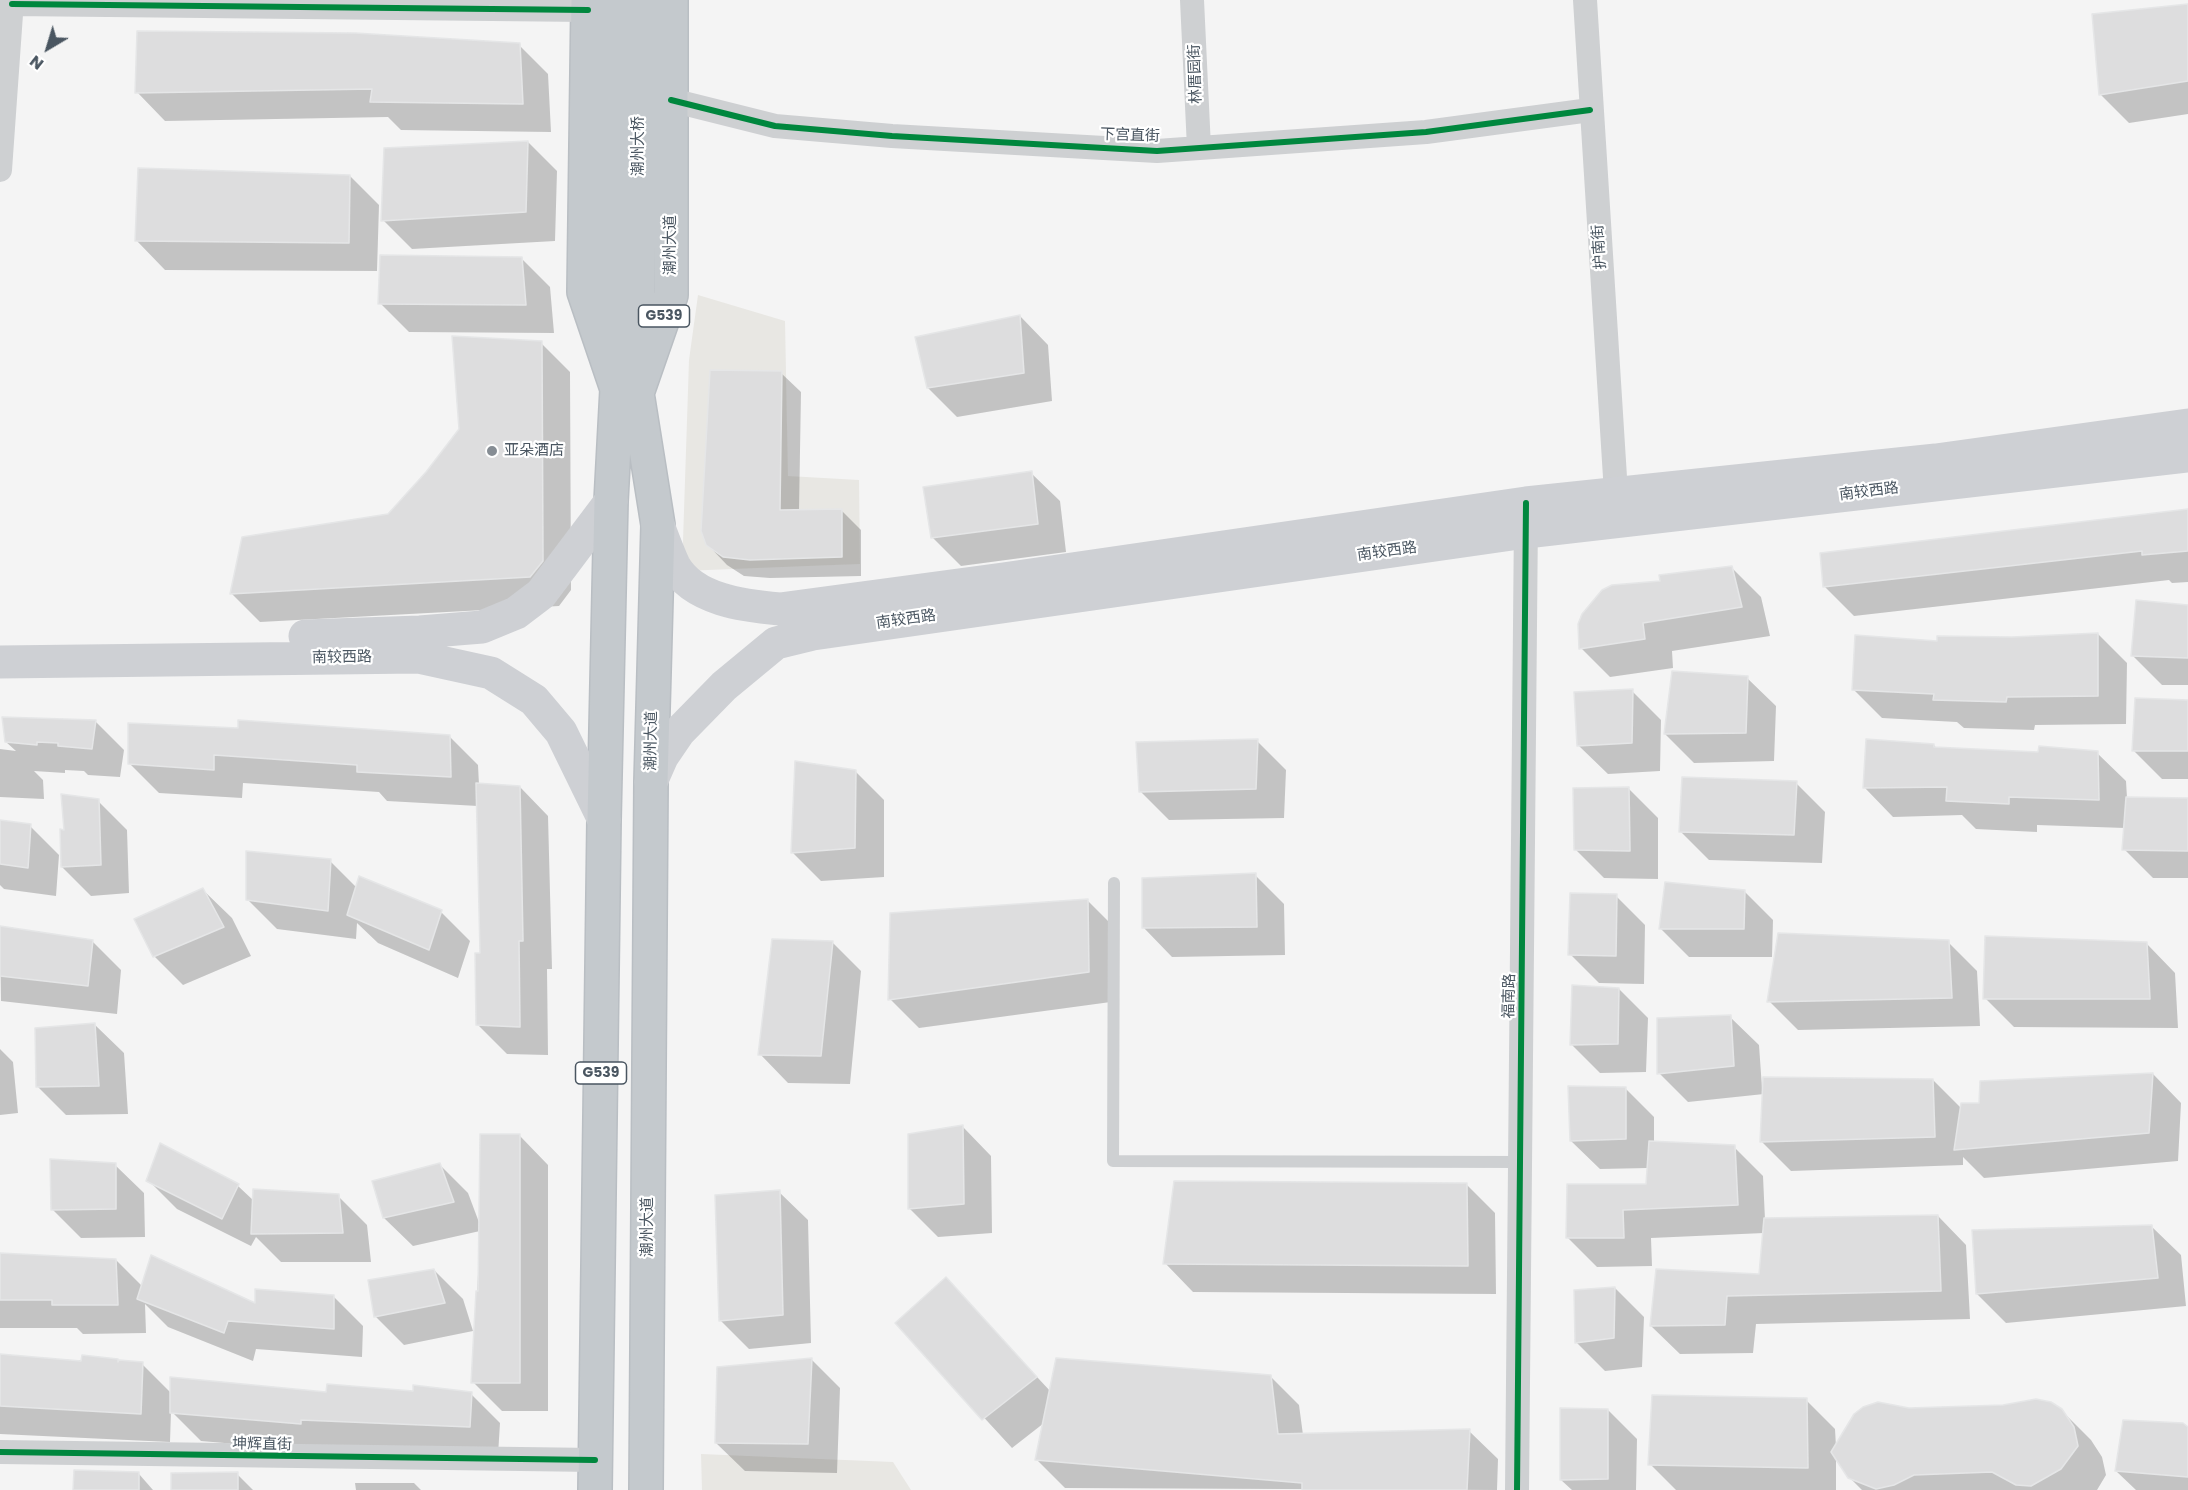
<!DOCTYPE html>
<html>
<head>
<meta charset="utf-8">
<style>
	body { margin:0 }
	#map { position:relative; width:2188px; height:1490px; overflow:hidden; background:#f4f4f4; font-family:Poppins,sans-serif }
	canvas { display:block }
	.north { position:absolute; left:18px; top:18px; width:60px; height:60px; -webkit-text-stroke:4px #fff; paint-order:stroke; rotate:218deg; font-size:16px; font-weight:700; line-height:24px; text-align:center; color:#4a5661 }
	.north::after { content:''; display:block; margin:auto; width:21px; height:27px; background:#4a5661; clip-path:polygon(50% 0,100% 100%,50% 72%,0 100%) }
</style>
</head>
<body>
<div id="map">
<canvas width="2188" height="1490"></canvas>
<div class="north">N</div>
</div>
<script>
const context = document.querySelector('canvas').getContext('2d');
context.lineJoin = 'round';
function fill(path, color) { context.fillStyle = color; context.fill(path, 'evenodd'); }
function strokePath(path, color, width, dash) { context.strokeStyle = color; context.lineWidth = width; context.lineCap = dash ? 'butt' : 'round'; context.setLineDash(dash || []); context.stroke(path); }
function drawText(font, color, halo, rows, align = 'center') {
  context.font = font + ' Poppins,"Noto Sans SC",sans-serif'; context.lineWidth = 4.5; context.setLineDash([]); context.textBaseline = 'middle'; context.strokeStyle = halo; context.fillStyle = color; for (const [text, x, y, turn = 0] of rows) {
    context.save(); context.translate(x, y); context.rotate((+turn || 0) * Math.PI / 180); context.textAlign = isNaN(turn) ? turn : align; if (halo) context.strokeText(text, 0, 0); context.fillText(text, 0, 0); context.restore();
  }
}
fill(new Path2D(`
	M698 295 785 321 788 476 859 480 860 564 682 571 689 360Z
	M701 1454 893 1462 911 1490H702Z`), '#e8e7e3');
fill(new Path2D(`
	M2188 5V114L2129 123 2100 94Z
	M519 45 548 74 551 132 401 130 388 117 165 121 137 92Z
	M528 142 557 171 555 241 412 249 383 220Z
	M350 176 379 205 377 271 165 270 137 241Z
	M521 258 550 287 554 333 409 332 380 303Z
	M1020 316 1048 345 1052 401 957 417 928 388Z
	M541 343 570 372 571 590 559 606 260 622 231 593 388 516Z
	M781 373 801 392 799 511 841 510 861 530V576L770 578 744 576 727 565 707 544Z
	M1031 473 1060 501 1066 552 961 566 932 537Z
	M2188 511V582L2172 583 2169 580 1854 616 1825 587 1821 555Z
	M1732 568 1761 597 1770 636 1672 651 1673 668 1610 677 1581 648 1661 583Z
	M2188 606V685H2162L2133 656Z
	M2098 634 2127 663 2126 724 2035 725 2034 730 1964 728 1957 722 1882 718 1853 689 1938 643Z
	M1747 678 1776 706 1774 761 1694 763 1665 734Z
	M1632 691 1661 720 1660 771 1608 774 1579 746Z
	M2188 701V779H2162L2133 750Z
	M95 721 124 750 120 777 88 775 84 771 65 770V773L34 771 43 780 44 799 0 797V749L16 751 6 742Z
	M130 725 449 736 478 765 479 785 520 787 548 816 552 969H547L548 1055 507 1054 478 1025 482 955 478 806 387 801 379 792 243 783 242 798 159 793 130 764Z
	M1257 741 1286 770 1284 818 1169 820 1140 791Z
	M1934 745 1937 749 2040 754 2097 753 2126 781 2127 798 2188 800V878H2153L2124 849 2125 828 2037 825V832L1976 829 1962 815 1893 817 1865 788Z
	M855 771 884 800V877L821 881 792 852Z
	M1796 783 1825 812 1822 863 1709 860 1680 831Z
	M1629 789 1658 818V879L1604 878 1575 849Z
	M98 801 127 830 129 893 91 896 62 867 65 831Z
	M0 821 30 826 59 855 56 896 4 889 0 885Z
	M330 861 357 888 441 912 470 941 458 978 378 943 357 923 356 939 277 929 248 900Z
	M1255 875 1284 904 1285 955 1172 957 1144 928Z
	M203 890 232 918 251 956 183 985 154 956Z
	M1744 891 1773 920 1772 957H1689L1661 929Z
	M1616 896 1645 925 1644 984 1599 983 1570 954Z
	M1088 901 1116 929 1118 1001 919 1028 890 999Z
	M0 928 92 941 121 970 117 1014 1 1001Z
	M832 942 861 971 850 1084 788 1083 760 1054Z
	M1948 942 1977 971 1980 1026 1798 1030 1769 1001Z
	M2147 944 2175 973 2178 1028 2014 1027 1985 998Z
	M1619 989 1648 1018 1646 1072 1600 1073 1571 1044Z
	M1730 1017 1759 1045 1762 1088 1933 1080 1962 1109 2153 1074 2181 1103 2178 1161 1984 1178 1963 1157V1165L1791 1171 1762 1142 1764 1094 1688 1102 1659 1073Z
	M95 1025 124 1053 128 1114 66 1115 37 1086Z
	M0 1049 13 1062 18 1113 0 1115Z
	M1625 1088 1654 1117V1143L1734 1147 1763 1176 1765 1220 1938 1216 1966 1245 1970 1319 1756 1324 1753 1353 1680 1354 1651 1326 1761 1276 1764 1233 1651 1238 1652 1266 1597 1267 1568 1238 1647 1185 1648 1168 1600 1169 1571 1141Z
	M963 1127 991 1156 992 1233 938 1237 909 1208Z
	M520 1136 548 1165V1411H502L473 1382 480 1231 413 1246 384 1218 439 1164 468 1193 480 1225Z
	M161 1145 238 1186 254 1201 338 1196 367 1225 371 1262H281L256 1237 251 1246 177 1209 148 1180Z
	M115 1165 144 1193 145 1237 81 1238 52 1209Z
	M1466 1184 1495 1213 1496 1294 1193 1292 1165 1263Z
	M779 1192 808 1220 811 1343 749 1349 720 1320Z
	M2152 1227 2181 1255 2186 1306 2006 1323 1977 1294Z
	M0 1254 116 1260 143 1287 256 1305 334 1297 363 1326 362 1357 256 1349 253 1361 168 1327 145 1304 146 1333 83 1334 77 1328H0Z
	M434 1270 463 1299 473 1331 404 1345 375 1316Z
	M946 1279 1051 1392 1270 1376 1299 1405 1303 1435 1469 1431 1498 1459 1497 1490 1065 1488 1036 1459 1044 1423 1012 1448 897 1323Z
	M1615 1288 1644 1317 1642 1367 1605 1371 1576 1342Z
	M0 1356 142 1364 171 1393 471 1394 500 1423 498 1455 329 1452 201 1441 171 1411 170 1442 0 1434Z
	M811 1359 840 1388 837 1473 745 1471 716 1443Z
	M1806 1400 1835 1429 1836 1447 1909 1409 2061 1410 2091 1440 2102 1457 2106 1475 2097 1490H1862L1849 1477 1836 1456V1490H1676L1650 1464Z
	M1608 1410 1637 1439 1636 1490H1572L1561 1480Z
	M2188 1429V1490H2136L2116 1471Z
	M139 1474 153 1490H75Z
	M237 1474 253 1490H173Z
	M355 1483H414L421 1490H356Z`), '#0003');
const building = new Path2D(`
	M2188 4V81L2099 95 2092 14Z
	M137 31 355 33 520 43 523 104 370 102 372 89 135 93Z
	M528 141 526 212 381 221 384 148Z
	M138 168 350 175 349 243 135 241Z
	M380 255 522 257 526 305 378 304Z
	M1020 315 1024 373 927 388 915 337Z
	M452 336 542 341 543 561 530 577 230 594 242 537 388 514 426 472 459 429Z
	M710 370 782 371 780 510 842 509V557L750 560 723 557 706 545 701 531Z
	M1032 471 1038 524 931 538 923 487Z
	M2188 509V551L2142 555V551L1823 587 1820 553Z
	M1732 566 1742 607 1643 623 1645 639 1579 649 1578 624 1582 614 1602 590 1612 585 1660 581 1659 575Z
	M2136 600 2188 605V658L2131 656Z
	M2098 633V696L2007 697 2006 702 1933 700 1934 694 1852 690 1855 635 1937 641V636L2012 637Z
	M1672 671 1748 676 1746 733 1664 734Z
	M1633 689 1632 743 1577 746 1574 692Z
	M2135 698 2188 700V751H2132Z
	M2 717 96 720 92 749 58 746V743L37 742V745L5 742Z
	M238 720 450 735 451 777 357 772V765L214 755V770L128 764V723L238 728Z
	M1258 739 1256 789 1139 792 1136 742Z
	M1866 739 1934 744V747L2038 752 2039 746 2098 751 2099 800 2009 797V804L1946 801 1947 787 1863 788Z
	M795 761 856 770 855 848 791 853Z
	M1682 777 1797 781 1794 835 1679 832Z
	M476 783 520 786 523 941H519L520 1027 476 1025 475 953H480Z
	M1629 787 1630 851 1574 850 1573 788Z
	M61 794 99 799 101 865 61 867 60 829 64 830Z
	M2126 797 2188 798V851L2122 850Z
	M0 820 31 824 28 868 0 864Z
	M246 851 331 859 328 911 246 900Z
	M1256 873 1257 927 1142 928V878Z
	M359 876 442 910 429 950 347 915Z
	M1665 882 1745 890 1744 929H1659Z
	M203 888 224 927 153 957 134 919Z
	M1570 893 1617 894 1616 956 1568 955Z
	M1088 899 1089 972 888 1000 890 913Z
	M0 926 93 940 88 986 0 976Z
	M1778 933 1949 940 1952 998 1767 1002Z
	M1985 936 2147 942 2150 999H1983Z
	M772 939 833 941 821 1056 758 1055Z
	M1572 985 1619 988 1618 1044 1570 1045Z
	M1731 1015 1734 1066 1657 1074V1018Z
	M95 1023 99 1086 36 1087 35 1028Z
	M2153 1073 2149 1133 1954 1150 1961 1103H1979L1980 1081Z
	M1763 1077 1933 1079 1935 1137 1760 1142Z
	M1568 1086 1626 1087V1139L1570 1141Z
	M963 1125 964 1204 908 1209V1134Z
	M480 1134H520V1383H471L476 1291H478Z
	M1649 1141 1735 1145 1738 1205 1623 1210 1624 1238H1566L1567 1184H1646Z
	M160 1143 239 1184 222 1219 146 1181Z
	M50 1159 116 1163V1209L51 1210Z
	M440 1163 454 1202 383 1218 372 1181Z
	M1174 1181 1467 1183 1468 1266 1163 1264Z
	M253 1189 339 1194 343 1233 251 1234Z
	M780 1190 783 1315 719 1321 715 1195Z
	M1938 1215 1941 1291 1727 1296 1725 1325 1650 1326 1656 1269 1759 1274 1764 1218Z
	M2152 1225 2158 1278 1976 1294 1972 1230Z
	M0 1253 116 1259 118 1305H52V1300H0Z
	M151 1255 255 1303V1289L334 1295V1329L228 1321 224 1333 137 1299Z
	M434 1269 445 1303 374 1317 368 1280Z
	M946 1277 1037 1377 982 1420 895 1323Z
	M1615 1287 1614 1338 1575 1343 1574 1290Z
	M0 1354 81 1361 82 1355 118 1359V1362L119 1360 143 1362 141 1414 0 1406Z
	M812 1358 808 1444 715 1443 717 1367Z
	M1056 1358 1271 1375 1278 1434 1470 1429 1467 1490H1302V1483L1035 1460Z
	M170 1377 326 1392 327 1384 413 1391V1385L472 1392 470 1427 301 1420V1424L170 1413Z
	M1652 1395 1807 1398 1808 1468 1648 1465Z
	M2036 1399 2051 1402 2062 1409 2074 1427 2078 1446 2061 1469 2031 1486 2016 1485 1992 1472 1914 1475 1894 1485 1876 1489 1848 1478 1831 1452 1854 1414 1863 1407 1878 1402 1909 1408 2003 1405Z
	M1560 1408 1608 1409V1479L1560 1480Z
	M2123 1420 2183 1423 2188 1427V1477L2115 1471Z
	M74 1470 139 1472V1490H73Z
	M238 1472V1490H171V1473Z`);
fill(building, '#ddddde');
strokePath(building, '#e5e6e7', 1.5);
const trunk = new Path2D(`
	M588 0 584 292 617 389 611 501 604 820 595 1490
	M615 0 616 355
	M637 367 640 0
	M646 1490 651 782 658 525 637 393 671 295V0`);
strokePath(trunk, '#b9bec3', 36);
strokePath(new Path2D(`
	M1114 883 1113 1161 1520 1162`), '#ced0d2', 12);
strokePath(new Path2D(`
	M1192 0 1199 148
	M1585 0 1616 493
	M12 4 588 10
	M671 100 775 126 892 136 1157 151 1426 132 1590 110
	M0 170 12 0
	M0 1452 595 1460
	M1517 1490 1526 517`), '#ced0d2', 24);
strokePath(new Path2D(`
	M658 525C663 538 668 552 674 565 693 600 745 606 780 609L1003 579 1526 503 1936 460 2188 425
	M305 636 420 632 482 627 516 613 541 594 611 501
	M0 662 418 657 491 673 534 700 561 732 604 820
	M651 782 662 757 679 732 724 686 776 643 813 634 1526 532 2188 456`), '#ced0d4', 33);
strokePath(trunk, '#c4c9cd', 33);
strokePath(new Path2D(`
	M12 4 588 10
	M671 100 775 126 892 136 1157 151 1426 132 1590 110
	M0 1452 595 1460
	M1517 1490 1526 503`), '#00873e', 6);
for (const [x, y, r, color] of [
	[492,451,6,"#868d94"]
]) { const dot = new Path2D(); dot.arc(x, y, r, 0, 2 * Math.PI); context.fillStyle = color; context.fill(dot); strokePath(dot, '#fff', 2); }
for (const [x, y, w] of [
	[664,316,51],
	[601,1073,51]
]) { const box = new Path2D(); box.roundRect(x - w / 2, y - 11, w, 22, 4.5); context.fillStyle = '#fff'; context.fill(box); strokePath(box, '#4a5661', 1.5); }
drawText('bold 14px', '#4a5661', null, [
	["G539",664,316],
	["G539",601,1073]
]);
drawText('15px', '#4a5661', '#fff', [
	["林厝园街",1196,74,-92],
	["下宫直街",1130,136,2],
	["潮州大桥",639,146,-90],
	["潮州大道",671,245,-90],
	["护南街",1600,247,-94],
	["南较西路",1869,492,-7],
	["南较西路",1387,552,-8],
	["南较西路",906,620,-8],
	["南较西路",342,658,-1],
	["潮州大道",652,741,-89],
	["福南路",1510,996,-89],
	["潮州大道",648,1227,-90],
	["坤辉直街",262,1445,1]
]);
drawText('15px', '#4a5661', '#fff', [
	["亚朵酒店",504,451]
], 'left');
</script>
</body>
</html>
